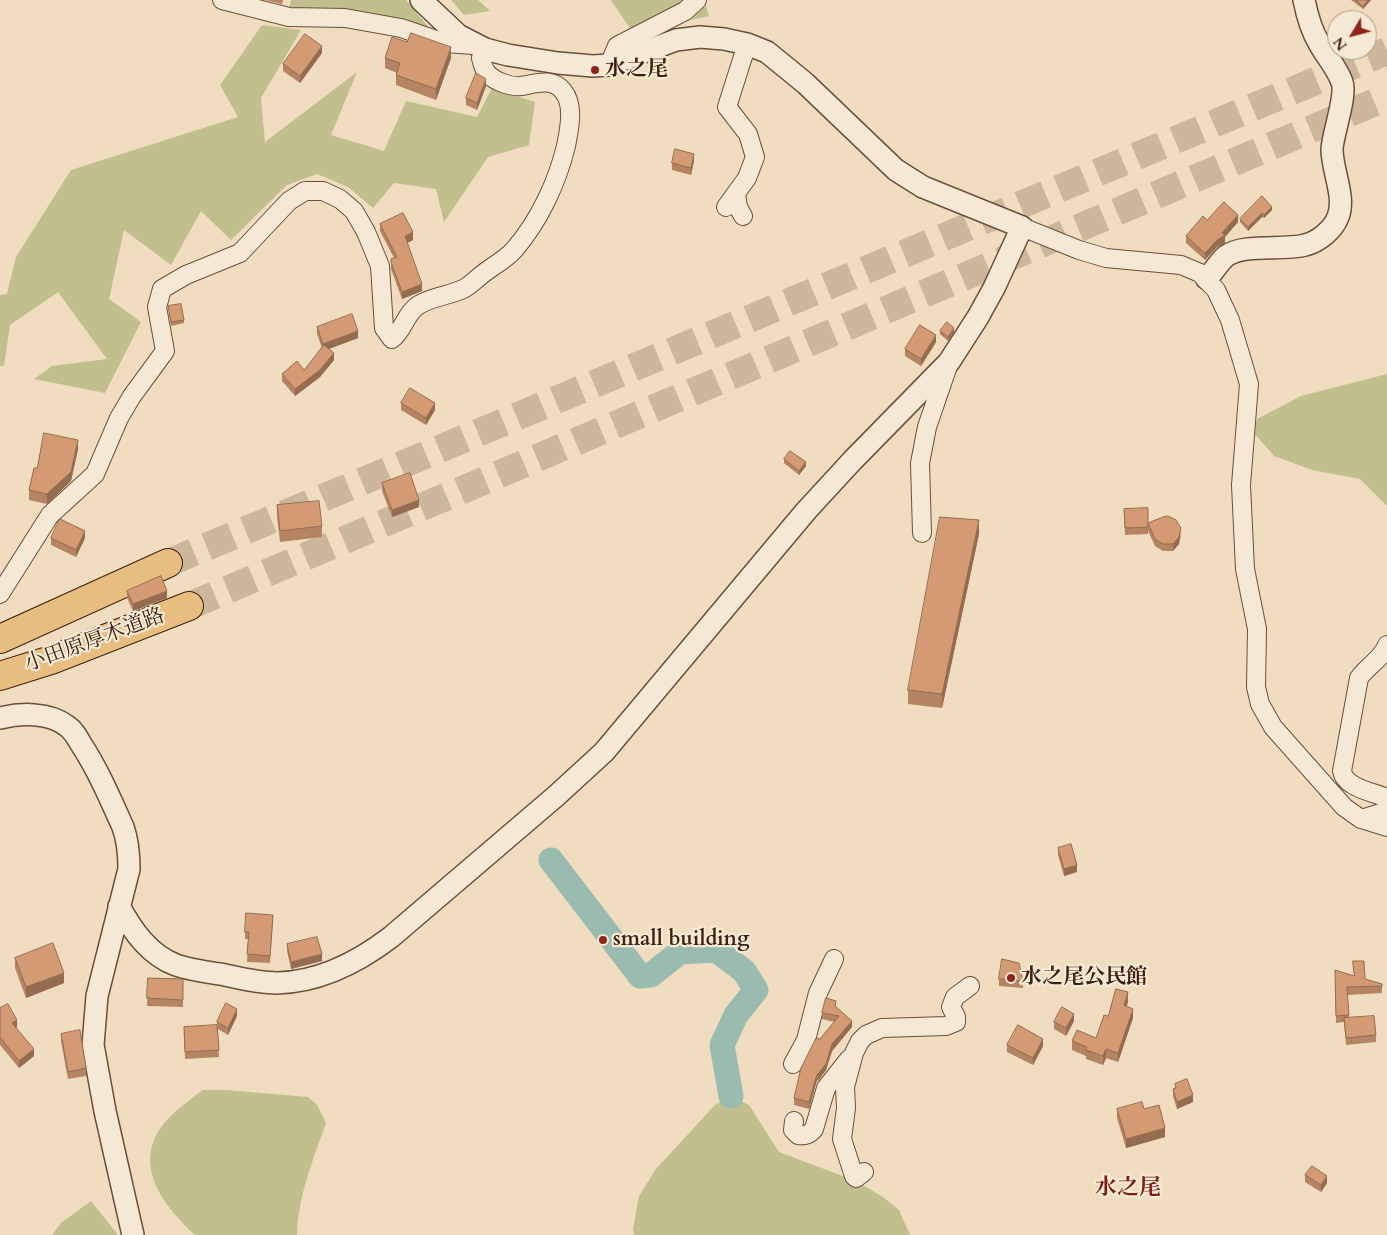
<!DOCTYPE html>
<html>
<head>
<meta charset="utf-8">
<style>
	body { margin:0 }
	#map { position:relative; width:1387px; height:1235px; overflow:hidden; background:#f0ddbf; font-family:Cardo,serif }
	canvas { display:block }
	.north { position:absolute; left:1327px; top:10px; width:50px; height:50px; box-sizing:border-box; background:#f5e9d5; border:1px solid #ab9985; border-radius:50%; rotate:233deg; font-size:14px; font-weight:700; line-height:20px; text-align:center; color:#3d200e }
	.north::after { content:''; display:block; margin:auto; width:18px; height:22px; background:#8f2418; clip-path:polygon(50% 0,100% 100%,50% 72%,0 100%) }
</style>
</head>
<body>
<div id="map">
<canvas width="1387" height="1235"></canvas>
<div class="north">N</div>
</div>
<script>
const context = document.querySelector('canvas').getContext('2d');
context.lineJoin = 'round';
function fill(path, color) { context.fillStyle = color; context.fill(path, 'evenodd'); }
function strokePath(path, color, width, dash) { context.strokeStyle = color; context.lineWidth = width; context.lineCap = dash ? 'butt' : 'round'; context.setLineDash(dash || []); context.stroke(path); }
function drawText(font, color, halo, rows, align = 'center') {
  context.font = font + ' Cardo,"Noto Serif JP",serif'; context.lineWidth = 4.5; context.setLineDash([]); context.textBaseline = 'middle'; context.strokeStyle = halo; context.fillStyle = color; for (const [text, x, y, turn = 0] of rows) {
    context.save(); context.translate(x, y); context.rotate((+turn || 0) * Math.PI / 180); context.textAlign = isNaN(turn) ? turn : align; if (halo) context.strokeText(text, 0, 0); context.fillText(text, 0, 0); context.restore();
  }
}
fill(new Path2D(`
	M291 0H406L430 29 289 9Z
	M451 0H478L490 11 464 15Z
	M611 0H704L709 16 673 24 637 39Z
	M262 25 301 30 261 98 265 142 357 72 331 135 384 151 406 101 477 117 492 88 535 102 529 145 488 157 444 222 436 189 394 183 373 208 348 187 317 174 287 185 231 240 201 211 171 265 124 230 109 299 141 322 105 393 34 379 52 366 107 359 58 292 10 325 4 366H0V295L7 294 16 257 71 170 238 117 220 85Z
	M1387 374V506L1360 479 1312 470 1274 456 1253 432 1257 419 1301 396Z
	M203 1090H226L308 1097 317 1105 326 1123C313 1160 298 1196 297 1235H195C167 1209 135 1171 158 1132 168 1115 188 1101 203 1090Z
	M731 1096 749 1105 779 1152 856 1181 883 1197 899 1210 910 1235H634L633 1229 639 1196 656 1169 715 1105Z
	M91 1201 118 1235H52L61 1223Z`), '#c0bf8d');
strokePath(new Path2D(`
	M551 860 640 976 651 975 680 952 716 950 744 971 756 990 736 1015 722 1045 731 1096`), '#9abcb0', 25);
strokePath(new Path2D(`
	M168 563 1387 51
	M189 606 1387 97`), '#ccb79c', 28, [28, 14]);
const minor = new Path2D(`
	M222 0 289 17 345 18 401 28 445 43 474 45
	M609 65 617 46 685 11 697 0
	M736 194 738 207 743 216
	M726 207 747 178 755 157 748 134 727 107 747 44
	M1022 227 1079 250 1106 258 1181 265 1200 273 1216 290 1230 320 1249 384 1241 485 1245 569 1257 629 1256 687 1260 704 1273 727 1344 807 1361 819 1387 827
	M922 533 920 463 927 427 949 363
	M0 594 50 515 95 474 119 418 132 396 165 351 157 307 162 289 186 275 240 253 289 201 305 191H323L340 199 354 211 366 232 380 266 384 328 392 339C403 331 405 315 417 306 430 297 448 296 463 289 470 286 477 278 484 273 493 266 506 259 514 250 539 221 557 183 566 146 569 130 575 105 563 91 552 77 535 84 521 86 510 87 493 81 486 72 484 69 482 62 481 58L485 49
	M1387 645C1382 659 1367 666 1359 678L1342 771C1345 788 1373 792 1387 798
	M1361 819 1387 811
	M793 1064 806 1040 818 993 834 959
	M794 1121 793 1130 798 1135C805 1136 809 1135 814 1129L826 1088 849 1059
	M864 1172 856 1178 854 1176 842 1139 846 1108 845 1087 854 1053 860 1041 866 1035 882 1028 946 1026 956 1022V1017L951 1007 955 997 970 986`);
const tertiary = new Path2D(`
	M1207 279C1213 272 1219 262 1226 256 1244 243 1283 251 1305 245 1318 242 1333 230 1338 217 1346 197 1332 171 1332 149 1333 133 1347 95 1342 82 1337 68 1326 56 1319 43 1311 30 1307 15 1304 0
	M0 718C20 713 49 712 67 726 73 730 77 737 81 744 98 770 110 798 123 827 128 841 129 854 129 869L97 996 93 1045 105 1111 133 1235
	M119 906C132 930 149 955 176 965 190 970 206 972 220 974 239 978 258 983 277 983 320 982 357 963 391 937L556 796 604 752 806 511 852 461 949 362 978 317 994 288 1022 227 923 187 896 170 805 83 767 52 747 44 724 39 700 37 676 40 609 65 593 66 558 63 508 55 485 49 458 35 421 0`);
const trunk = new Path2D(`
	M0 639 168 563
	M0 676 51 660 189 606`);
strokePath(minor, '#6a4f3a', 20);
strokePath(tertiary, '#6a4f3a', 24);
strokePath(trunk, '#3d200e', 30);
strokePath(minor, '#f5e9d5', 18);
strokePath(tertiary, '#f5e9d5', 21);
strokePath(trunk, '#e8be80', 28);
fill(new Path2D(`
	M265 0H283L282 4Z
	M1351 0H1371L1363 9Z
	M322 53 300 83 283 71V64Z
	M385 58H451L436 100 396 85V75L397 73 385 68Z
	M486 86 477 110 466 105V98Z
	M694 161 691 175 672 170V163Z
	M1272 210 1264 218 1262 217 1248 231 1240 222V219Z
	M1207 220 1238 222 1225 237V243L1217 247 1205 260 1186 243V236Z
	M380 224 413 240 407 243 422 291 402 299 391 269V259L394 258 380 231Z
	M168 306 184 320V323L171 326Z
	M317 327 358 338 329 349 334 360 320 377 295 396 282 381V374L304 370 322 348 317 334Z
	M940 331 954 332 948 341 940 334Z
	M936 342 921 366 905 356V349Z
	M401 403 435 410 426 425 401 410Z
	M78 449 71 481 47 504 29 500V490L37 468Z
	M784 459 806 466 799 475 784 463Z
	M382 483 419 507 392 517 382 491Z
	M277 505 322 526V537L280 542 277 516Z
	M1124 509 1148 523 1181 535 1179 544 1173 551H1163L1155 546 1148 531V534L1125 535Z
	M979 534 942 708 908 704V690Z
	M51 538H85L76 557 51 545Z
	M127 591 167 598 133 611 127 598Z
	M1058 848 1077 872 1064 876 1058 855Z
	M273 922 270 963 247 962 248 939H245V932Z
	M287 944 322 961 291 969 287 951Z
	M15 958 64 983 26 998 15 968Z
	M1353 961 1365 979 1382 984V993L1347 995 1349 1018 1376 1035V1042L1346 1045 1344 1022 1336 1023 1335 970 1354 976Z
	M148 978 183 979V1007L147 1006Z
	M999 979 1023 981V988L999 986Z
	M1128 1001 1127 1006 1133 1018 1118 1062 1106 1058 1103 1065 1086 1059V1056L1072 1050V1041L1096 1038 1108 1016Z
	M836 1007 852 1027 832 1051 826 1070 818 1081 817 1080 809 1109 794 1105V1098L820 1039 834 1022 822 1019V1013Z
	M0 1008 17 1027 16 1028 34 1056 19 1068 0 1045Z
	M237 1016 228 1035 218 1029 219 1057 185 1059 184 1027 217 1026V1022Z
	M1074 1021 1066 1036 1054 1029V1022Z
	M61 1034 86 1068V1076L68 1079 61 1041Z
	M1007 1045 1043 1046 1033 1065 1007 1052Z
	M1175 1084 1193 1102 1177 1109 1173 1096V1089L1175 1088Z
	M1117 1109H1144L1165 1137 1126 1148 1117 1118Z
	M1305 1175 1327 1183 1321 1192 1305 1182Z`), '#b58463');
fill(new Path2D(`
	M1368 0H1371L1363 9V6Z
	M322 46V53L300 83V76Z
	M451 47V58L436 100V89Z
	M486 79V86L477 110V103Z
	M694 154V161L691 175V168Z
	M1272 207V210L1264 218V215Z
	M1262 213V217L1248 231V227Z
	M1238 215V222L1225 237V243L1217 247 1205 260V253L1222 233Z
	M413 232V240L405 244V236Z
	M422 284V291L402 299V292Z
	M954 328V332L948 341V337Z
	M358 331V338L323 351V344Z
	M936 335V342L921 366V359Z
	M334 353V360L320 377 295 396V389Z
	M435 403V410L426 425V418Z
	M78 440V449L71 481 47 504V494Z
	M806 462V466L799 475V471Z
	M419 500V507L392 517V510Z
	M979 520V534L942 708V694Z
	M1181 528 1179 544 1173 551V544Z
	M85 531V538L76 557V550Z
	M167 591V598L133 611V604Z
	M1077 865V872L1064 876V869Z
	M322 954V961L291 969V962Z
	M64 973V983L26 998V987Z
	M1128 992V1001L1124 1014V1005Z
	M237 1009V1016L228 1035V1028Z
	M1133 1009V1018L1118 1062V1053Z
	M1074 1014V1021L1066 1036V1028Z
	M17 1020V1027L12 1030V1023Z
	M852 1021V1027L832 1051 826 1070 818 1081V1074L832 1044Z
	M1043 1039V1046L1033 1065V1058Z
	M34 1049V1056L19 1068V1061Z
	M1106 1049V1058L1103 1065V1056Z
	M817 1074V1080L809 1109V1102Z
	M1193 1095V1102L1177 1109V1102Z
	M1165 1128V1137L1126 1148V1139Z
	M1327 1176V1183L1321 1192V1185Z`), '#946c50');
const building = new Path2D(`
	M1356 0H1368L1363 6Z
	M411 33 451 47 436 89 396 75 400 63 385 58 392 37 407 42Z
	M305 34 322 46 300 76 283 64Z
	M476 73 486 79 477 103 466 98Z
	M675 149 694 154 691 168 672 163Z
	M1262 196 1272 207 1264 215 1262 213 1248 227 1240 219Z
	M1224 202 1238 215 1222 233 1225 235 1217 240 1205 253 1186 236 1203 216 1207 220Z
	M403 213 413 232 405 236 422 284 402 292 391 262V259L397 257 380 224Z
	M181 304 184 320 171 322 168 306Z
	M352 314 358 331 323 344 317 327Z
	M947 322 954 328 948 337 940 331Z
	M920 325 936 335 921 359 905 349Z
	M324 345 334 353 320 370 295 389 282 374 297 361 304 370Z
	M410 388 435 403 426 418 401 403Z
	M44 433 78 440 71 472 47 494 29 490 34 468H37Z
	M790 451 806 462 799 471 784 459Z
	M410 473 419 500 392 510 382 483Z
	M319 501 322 526 280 531 277 505Z
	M1148 508V523L1163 517 1168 516 1176 520 1181 528 1179 537 1173 544H1163L1155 539 1148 523V527L1125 528 1124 509Z
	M940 517 979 520 942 694 908 690Z
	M60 519 85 531 76 550 51 538Z
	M161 576 167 591 133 604 127 591Z
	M1071 844 1077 865 1064 869 1058 848Z
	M246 913 273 915 270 956 247 954 249 932H245Z
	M317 937 322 954 291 962 287 944Z
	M53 943 64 973 26 987 15 958Z
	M1002 959 1019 963 1023 981 999 979Z
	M1353 961H1364L1365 979 1382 984V986L1347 987 1349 1015 1336 1016 1335 970 1354 976Z
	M148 978 183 979V1000L147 998Z
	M1116 989 1128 992 1124 1005 1133 1009 1118 1053 1106 1049 1103 1056 1086 1050 1087 1047 1072 1041 1077 1030 1096 1038 1104 1015 1108 1016Z
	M826 998 836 1001 835 1006 852 1021 832 1044 826 1064 818 1074H817L809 1102 794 1098 801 1068 816 1038 820 1039 839 1016 822 1013Z
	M226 1003 237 1009 228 1028 217 1022Z
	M8 1004 17 1020 12 1023 34 1049 19 1061 0 1037V1008Z
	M1062 1007 1074 1014 1066 1028 1054 1022Z
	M1374 1016 1376 1035 1346 1038 1344 1018Z
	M217 1025 219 1050 185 1052 184 1027Z
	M1018 1025 1043 1039 1033 1058 1007 1045Z
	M80 1030 86 1068 68 1072 61 1034Z
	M1187 1079 1193 1095 1177 1102 1173 1089 1176 1088 1175 1084Z
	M1142 1102 1144 1109 1159 1105 1165 1128 1126 1139 1117 1109Z
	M1312 1166 1327 1176 1321 1185 1305 1175Z`);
fill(building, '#d39a73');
strokePath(building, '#946c50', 1);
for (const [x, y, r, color] of [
	[595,70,5,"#8f2418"],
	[603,940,5,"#8f2418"],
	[1011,978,5,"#8f2418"]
]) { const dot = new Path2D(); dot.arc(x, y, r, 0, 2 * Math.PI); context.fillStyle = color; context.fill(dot); strokePath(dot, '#f5e9d5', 2); }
drawText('bold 21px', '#3d200e', '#f5e9d5', [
	["水之尾",605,70],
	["small building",613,940],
	["水之尾公民館",1021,978]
], 'left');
drawText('21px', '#3d200e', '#f5e9d5', [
	["小田原厚木道路",95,641,-20]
]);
drawText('bold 22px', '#7a1f14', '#f5e9d5', [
	["水之尾",1128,1189]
]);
</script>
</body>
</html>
